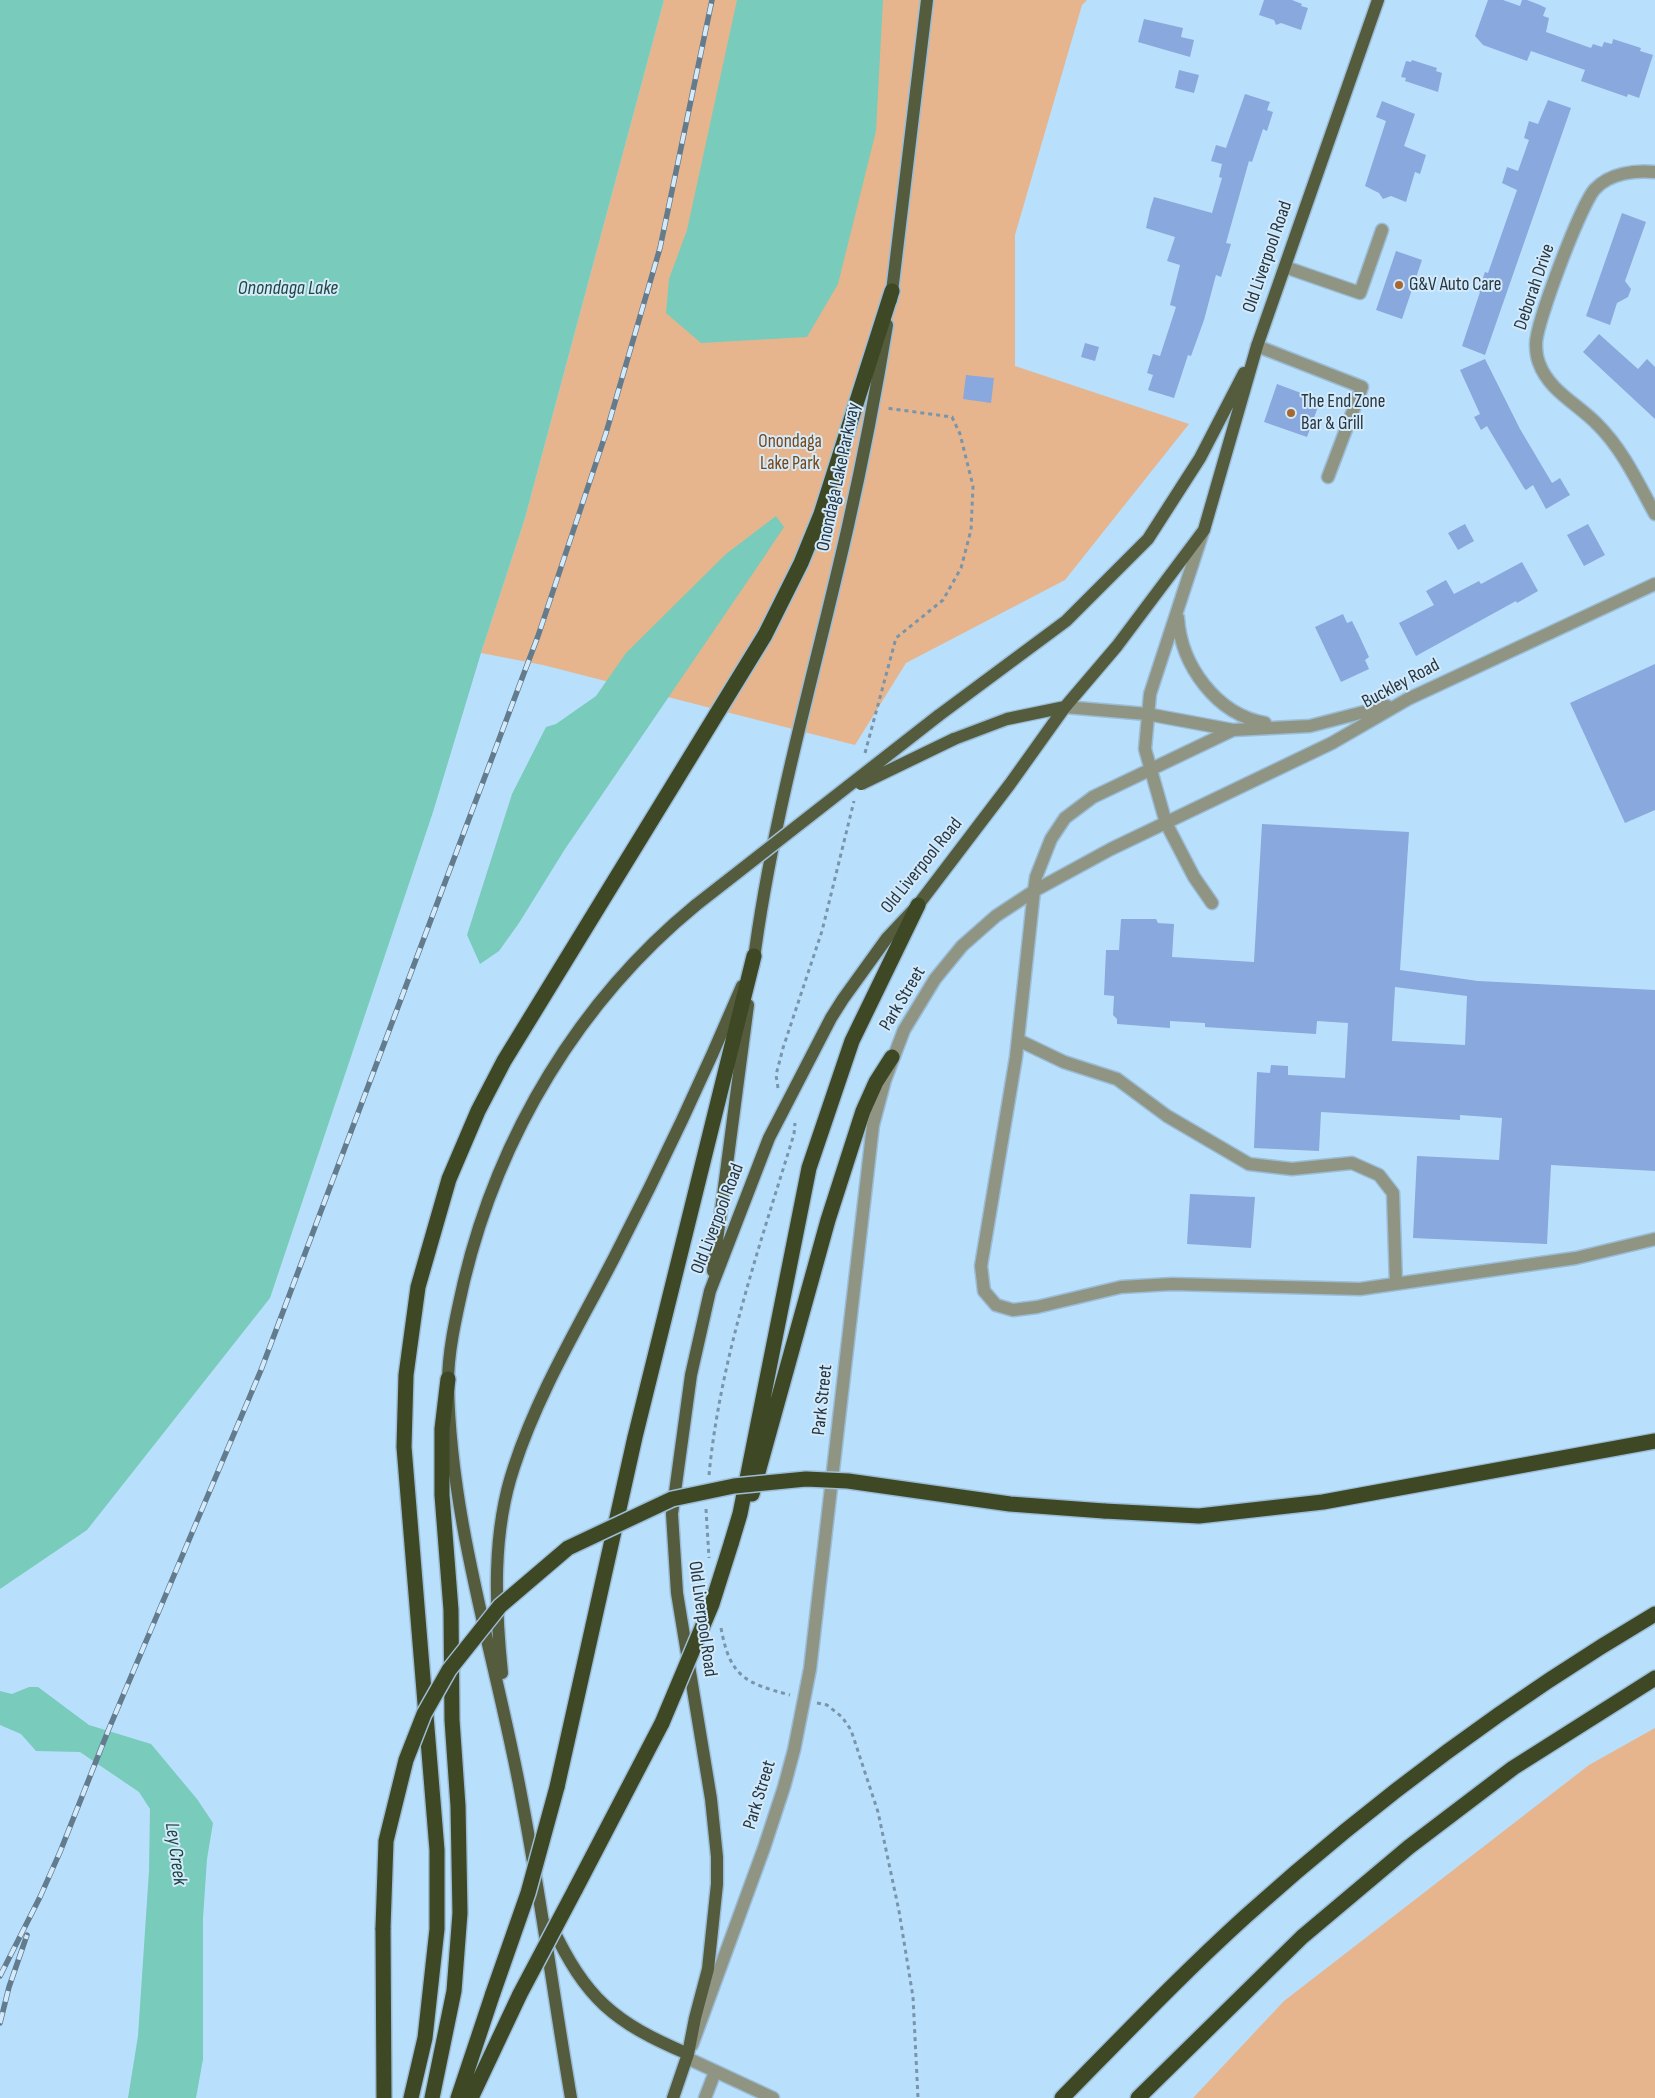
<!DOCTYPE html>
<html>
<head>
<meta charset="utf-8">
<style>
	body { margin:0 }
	canvas { display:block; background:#b8dffc }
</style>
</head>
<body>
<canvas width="1655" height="2098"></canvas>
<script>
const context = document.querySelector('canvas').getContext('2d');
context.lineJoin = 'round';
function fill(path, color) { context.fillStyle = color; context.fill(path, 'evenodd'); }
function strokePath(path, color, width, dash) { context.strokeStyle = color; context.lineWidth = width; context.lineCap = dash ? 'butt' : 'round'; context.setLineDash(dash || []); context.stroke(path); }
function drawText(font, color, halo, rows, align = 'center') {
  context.font = font + ' "Sofia Sans Condensed",sans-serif'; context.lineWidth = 4; context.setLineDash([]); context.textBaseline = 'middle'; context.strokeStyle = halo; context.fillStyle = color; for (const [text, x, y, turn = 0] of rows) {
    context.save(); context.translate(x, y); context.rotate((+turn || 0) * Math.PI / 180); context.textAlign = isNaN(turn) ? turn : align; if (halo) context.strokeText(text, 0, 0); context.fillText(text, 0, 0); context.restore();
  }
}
fill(new Path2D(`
	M664 0H1087L1082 5 1015 235V366L1189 424 1065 580 906 663 855 745 543 665 481 653 525 518Z
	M1655 1728V2098H1193L1284 2001 1589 1765Z`), '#e6b58e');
fill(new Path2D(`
	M0 0H664L525 518 481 653 433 812 270 1298 87 1530 0 1589Z
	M737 0H883L876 131 838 284 807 337 701 343 666 313 669 279 687 230Z
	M776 516 784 527 760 563 565 849 519 923 499 951 480 964 467 935 512 794 546 727 556 724 596 696 626 653 726 554Z
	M29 1687H38L89 1725 151 1744 197 1799 213 1823 207 1859 203 1918V2059L196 2098H128L138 2036 149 1871 150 1809 139 1792 80 1752 36 1751 21 1734 0 1725V1691L12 1694Z`), '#79cbbb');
fill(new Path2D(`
	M1264 0H1292L1302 4 1301 6 1308 8 1301 30 1281 23 1276 25 1274 20 1259 15Z
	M1488 0H1503L1520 6 1522 0H1527L1540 5 1546 8 1543 16 1549 18 1546 32 1591 48 1593 44 1602 47 1604 42 1612 44 1613 39 1641 48 1640 51 1653 55 1639 98 1628 94 1627 97 1581 81 1585 70 1531 51 1527 61 1483 45 1475 36Z
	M1144 19 1183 28 1181 37 1194 40 1190 57 1138 42Z
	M1412 60 1437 68 1436 71 1442 73 1438 92 1405 81 1406 78 1401 77 1406 61 1411 62Z
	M1179 70 1199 75 1194 93 1175 88Z
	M1245 94 1270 102 1267 110 1273 112 1267 131 1263 129 1252 162 1249 161 1226 243 1231 244 1221 277 1216 275 1204 320 1191 356 1188 355 1174 398 1148 390 1153 375 1147 373 1153 354 1160 356 1176 307 1170 305 1180 265 1167 261 1175 237 1146 228 1150 210 1154 197 1212 213 1222 178 1219 177 1222 164 1211 161 1216 145 1226 148Z
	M1548 100 1571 108 1485 355 1462 346 1480 292H1478L1485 272 1488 273 1517 190 1502 183 1507 167 1518 171 1529 140 1524 138 1529 121 1538 124Z
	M1382 101 1415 114 1404 146 1426 155 1420 174 1415 172 1406 202 1391 196 1383 199 1379 193 1365 186 1386 121 1376 117Z
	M1622 213 1646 222 1625 281 1631 289 1628 297 1617 303 1610 325 1586 316Z
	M1396 251 1422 260 1402 319 1376 310Z
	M1599 334 1638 369 1647 359 1655 367V419L1583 352Z
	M1085 343 1099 347 1095 361 1081 357Z
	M1485 359 1520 429 1552 483 1560 478 1570 495 1546 509 1533 485 1526 490 1524 488 1487 426 1481 430 1474 417 1480 414 1460 370Z
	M966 375 994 378 991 403 963 399Z
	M1277 384 1309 396 1308 401 1319 404 1307 437 1264 422Z
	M1465 524 1474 541 1458 550 1448 533Z
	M1588 524 1605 555 1584 566 1567 535Z
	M1522 562 1538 591 1517 603 1516 601 1416 656 1399 623 1434 605 1426 591 1446 580 1454 594 1479 581 1481 584Z
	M1343 614 1347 623 1352 621 1358 633 1369 657 1365 660 1369 669 1341 682 1315 627Z
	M1655 664V810L1625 823 1570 703Z
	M1262 824 1409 832 1400 970 1478 981 1655 990V1171L1551 1165 1547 1244 1413 1238 1417 1156 1499 1160 1502 1118 1460 1115V1120L1321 1112 1319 1151 1254 1148 1257 1072 1270 1073 1271 1065 1288 1066V1075L1345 1078 1348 1023 1317 1021 1316 1034 1205 1027V1023L1170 1021V1028L1117 1024V1019L1113 1015 1114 996 1104 995 1106 950H1119L1121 919H1156L1158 923 1174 924 1172 957 1254 962ZM1395 987 1467 996 1465 1045 1392 1041Z
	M1190 1194 1255 1197 1251 1248 1187 1244Z`), '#89a8dd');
const minor = new Path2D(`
	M1655 172C1635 170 1610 173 1595 189 1581 204 1536 323 1536 344 1536 350 1537 358 1539 363 1549 391 1578 404 1598 425 1623 450 1638 483 1655 514
	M1285 267 1360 293 1382 230
	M1257 346 1362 387 1328 477
	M1203 532 1150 694 1145 749 1166 823 1194 877 1212 903
	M1178 618C1181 665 1216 714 1265 723
	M1065 707 1147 714 1233 730 1310 726 1387 706
	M1233 730 1093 797 1065 818 1051 839 1036 877 1034 891 1016 1057 981 1266 984 1291 996 1305 1013 1310 1037 1307 1121 1287 1172 1284 1360 1289 1576 1258 1655 1239
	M1018 1040 1064 1062 1117 1079 1167 1116 1249 1164 1292 1169 1352 1163 1379 1175 1393 1193 1396 1284
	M692 2045 764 1848 784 1787 794 1750 810 1669 873 1125 885 1080 904 1030 935 979 962 946 996 916 1034 891 1111 849 1332 743 1408 699 1655 584
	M687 2058 773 2098
	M705 2098 715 2072`);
const major = new Path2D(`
	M891 300 927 0
	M938 716 1066 621 1148 539 1200 458 1244 373
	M954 739 1007 719 1065 707
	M753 966C772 817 815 672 848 526 863 459 876 392 887 325
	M713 1271 748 1005
	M502 1673C495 1605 492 1532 514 1467 538 1393 580 1324 615 1256 661 1167 703 1078 742 986
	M551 1925C586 1999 613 2022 688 2054
	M571 2098C554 1999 541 1899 522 1800 497 1662 450 1524 448 1383 448 1349 457 1313 464 1281 499 1135 579 1001 696 905
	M673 2098 688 2054 695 2018 708 1969 717 1884V1857L711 1799 677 1593 672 1514 691 1375 710 1291 769 1138 831 1018 843 999 887 938 918 905 1010 784 1065 707 1117 646 1204 530 1257 346 1378 0`);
const highway = new Path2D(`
	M752 1494 828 1220 863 1111 876 1082 892 1057
	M1104 1511 1199 1516 1323 1502 1655 1441
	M731 1544 740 1514 809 1168 852 1041 918 905
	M557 1787 635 1437 754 956
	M575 1890 662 1723
	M383 1928 384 2098
	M411 2098 425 2038 437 1929V1850L404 1447 406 1375 418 1287 449 1179 478 1111 504 1061 765 635 801 563 821 514 892 291
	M432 2098 454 1991 460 1913 458 1806 452 1720 451 1610 442 1495V1429L448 1379
	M458 2098 493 1993
	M471 2098 520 1994
	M1062 2098C1122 2037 1182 1974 1246 1916 1372 1803 1509 1700 1655 1614
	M1138 2098 1302 1937 1409 1847 1513 1768 1655 1678`);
strokePath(minor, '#9bbdd7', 15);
strokePath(major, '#9bbdd7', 15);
strokePath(highway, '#9bbdd7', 18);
strokePath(new Path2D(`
	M865 753 896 638 943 600 961 568 971 530 973 486 960 434 952 417 886 408
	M778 1088 776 1075 783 1048 822 931 854 801
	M709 1475C720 1359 760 1245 794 1134L795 1123
	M706 1509 709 1558
	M721 1628C730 1677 745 1683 790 1695
	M817 1703 827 1705 842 1717 851 1730 878 1812 899 1911 913 1997 918 2098`), '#7995aa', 3, [4, 4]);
strokePath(minor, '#909583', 12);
strokePath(major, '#545c3d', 12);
strokePath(highway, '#3f4824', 15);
const rail = new Path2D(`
	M0 1976 40 1897 60 1852 108 1731 261 1370 538 636 606 433 660 248 712 0
	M0 2023 9 1987 27 1935`);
strokePath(rail, '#627b8d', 5.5);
strokePath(rail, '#d3eafb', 4, [11]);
const majorBridge = new Path2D(`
	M861 784 954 739
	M696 905 938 716`);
const highwayBridge = new Path2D(`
	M662 1723 712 1604 731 1544
	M383 1928 386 1841 406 1760 424 1714 449 1670 500 1606 568 1548 672 1499 734 1486 806 1479 848 1481 1010 1504 1104 1511
	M493 1993 528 1893 557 1787
	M520 1994 575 1890`);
strokePath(majorBridge, '#9bbdd7', 15, []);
strokePath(highwayBridge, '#9bbdd7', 18, []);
strokePath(majorBridge, '#545c3d', 12);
strokePath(highwayBridge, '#3f4824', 15);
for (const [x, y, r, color] of [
	[1399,285,5,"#a6682e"],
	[1291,413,5,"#a6682e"]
]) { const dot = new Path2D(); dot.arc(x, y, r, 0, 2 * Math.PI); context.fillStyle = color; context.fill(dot); strokePath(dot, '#d3eafb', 2); }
drawText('19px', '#273641', '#d3eafb', [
	["Old Liverpool Road",1268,257,-71],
	["Deborah Drive",1535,287,-71],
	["Onondaga Lake Parkway",839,477,-78],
	["Buckley Road",1401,684,-28],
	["Old Liverpool Road",922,866,-51],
	["Park Street",903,999,-59],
	["Old Liverpool Road",718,1219,-69],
	["Park Street",823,1400,-84],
	["Old Liverpool Road",702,1619,82],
	["Park Street",760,1795,-73]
]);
drawText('19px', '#273641', '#d3eafb', [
	["G&V Auto Care",1409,285],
	["The End Zone",1301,402],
	["Bar & Grill",1301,424]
], 'left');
drawText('19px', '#784616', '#d3eafb', [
	["Onondaga",790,442],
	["Lake Park",790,464]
]);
drawText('italic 20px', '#1e453e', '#d3eafb', [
	["Onondaga Lake",288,289],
	["Ley Creek",175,1854,82]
]);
</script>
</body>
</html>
